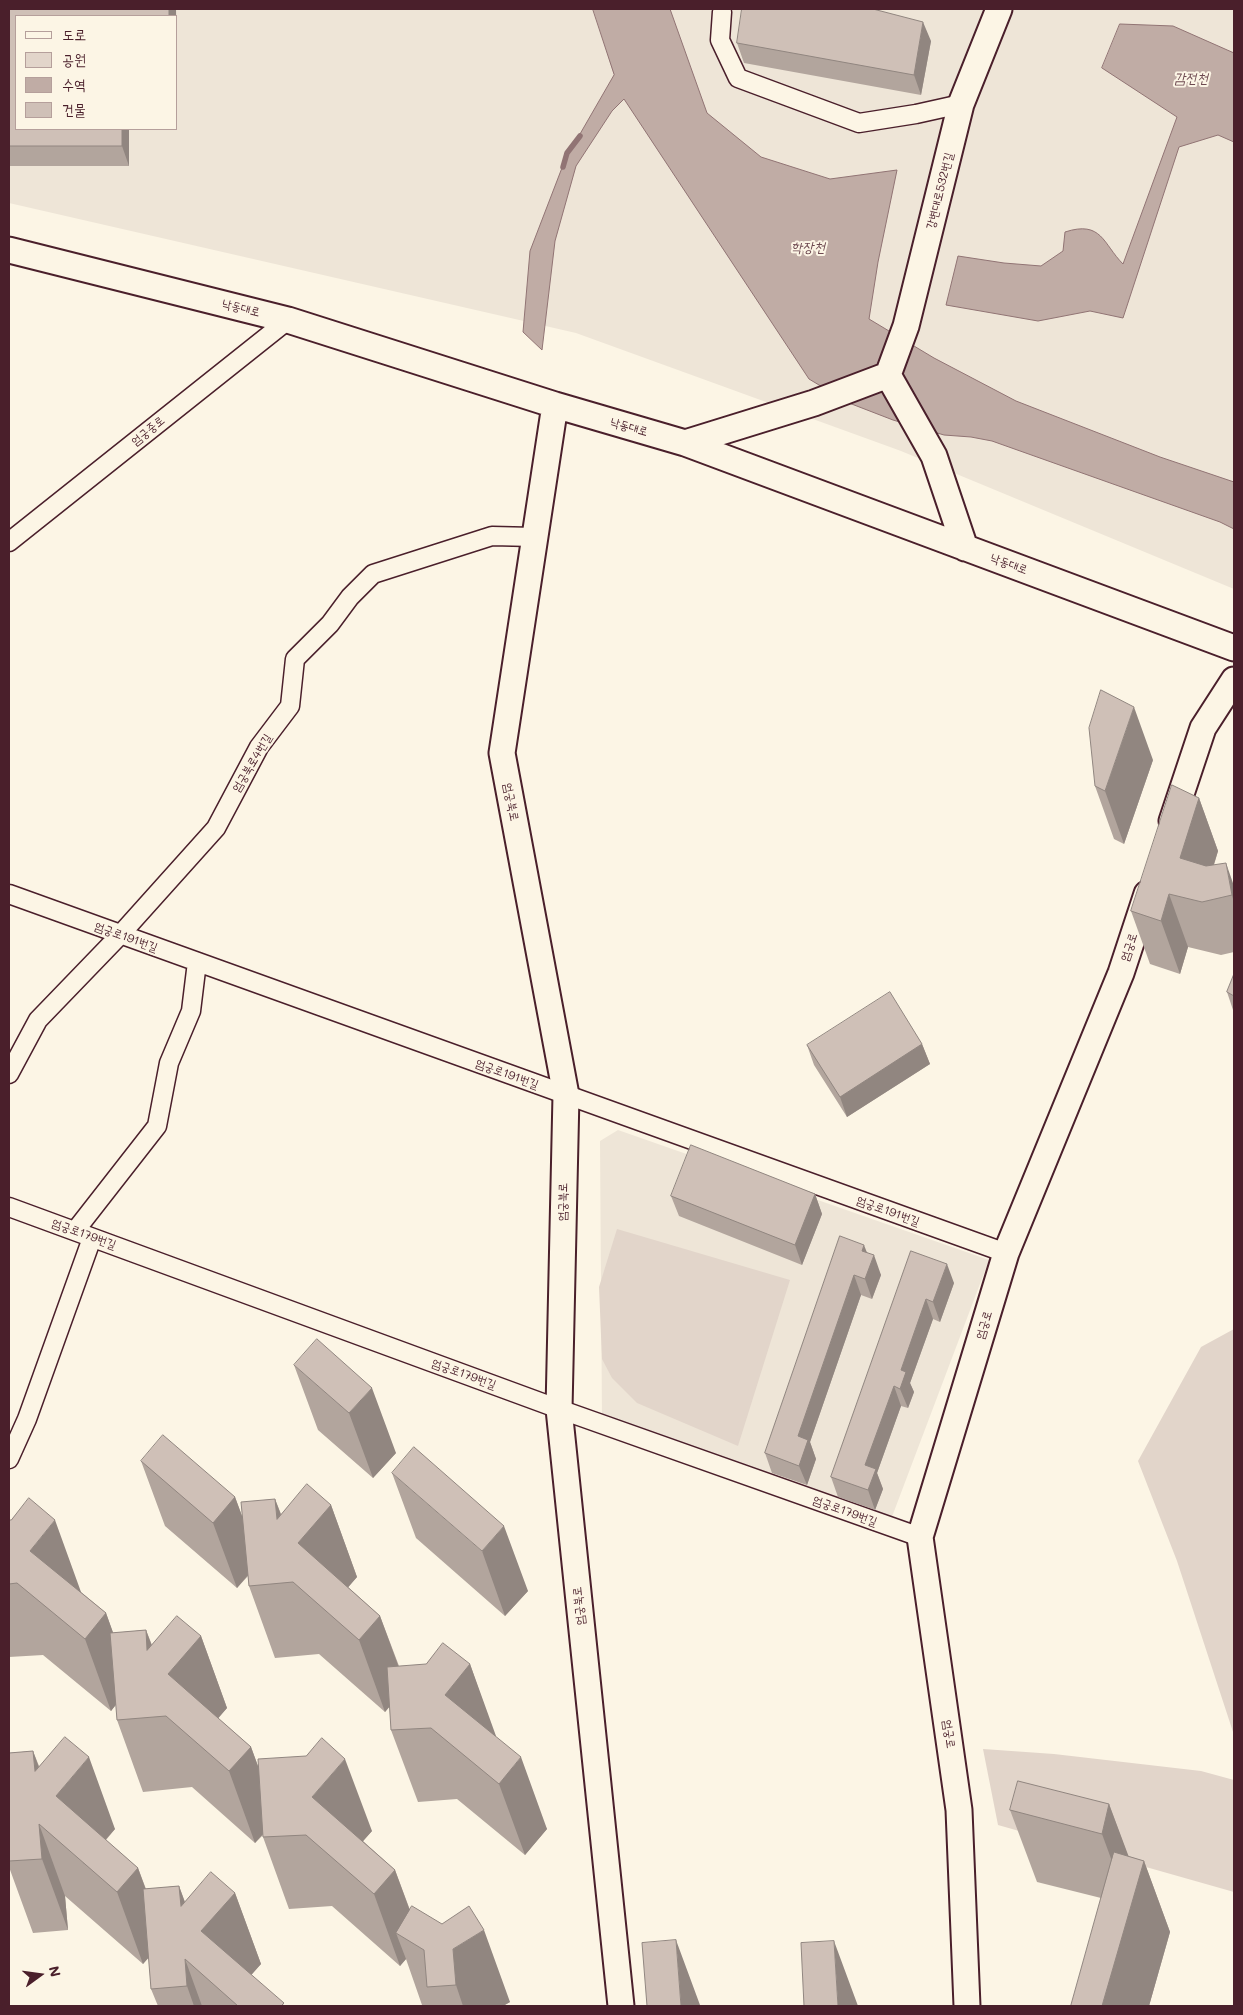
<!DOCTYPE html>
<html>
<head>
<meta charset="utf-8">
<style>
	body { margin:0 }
	#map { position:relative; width:1243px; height:2015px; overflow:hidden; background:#fcf5e5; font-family:Mali,"Poor Story",sans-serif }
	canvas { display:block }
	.frame { position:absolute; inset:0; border:10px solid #4a1f2b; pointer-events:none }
	.legend { position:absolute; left:15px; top:15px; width:162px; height:115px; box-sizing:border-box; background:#fcf5e5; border:1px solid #b59f9b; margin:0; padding:6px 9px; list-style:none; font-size:15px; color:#4a1f2b }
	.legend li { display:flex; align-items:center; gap:10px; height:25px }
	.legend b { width:25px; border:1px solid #b59f9b }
	.north { position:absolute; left:15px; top:1950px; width:50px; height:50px; -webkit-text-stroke:4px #fcf5e5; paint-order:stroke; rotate:76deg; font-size:14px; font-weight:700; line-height:20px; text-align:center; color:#4a1f2b }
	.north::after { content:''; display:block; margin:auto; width:18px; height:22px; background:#4a1f2b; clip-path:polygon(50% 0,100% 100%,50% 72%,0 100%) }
</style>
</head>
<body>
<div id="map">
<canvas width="1243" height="2015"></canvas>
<div class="frame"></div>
<ul class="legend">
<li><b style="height:6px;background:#fcf5e5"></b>도로</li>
<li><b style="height:14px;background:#e2d5ca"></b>공원</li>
<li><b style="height:14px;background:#c0aca5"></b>수역</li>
<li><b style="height:14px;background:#cfc0b7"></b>건물</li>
</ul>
<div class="north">N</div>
</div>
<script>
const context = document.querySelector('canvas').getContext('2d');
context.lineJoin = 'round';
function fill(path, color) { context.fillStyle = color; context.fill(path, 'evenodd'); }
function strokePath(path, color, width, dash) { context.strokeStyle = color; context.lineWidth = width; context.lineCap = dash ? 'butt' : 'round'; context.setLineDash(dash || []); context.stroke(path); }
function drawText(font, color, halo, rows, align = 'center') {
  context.font = font + ' Mali,"Poor Story",sans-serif'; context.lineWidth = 4; context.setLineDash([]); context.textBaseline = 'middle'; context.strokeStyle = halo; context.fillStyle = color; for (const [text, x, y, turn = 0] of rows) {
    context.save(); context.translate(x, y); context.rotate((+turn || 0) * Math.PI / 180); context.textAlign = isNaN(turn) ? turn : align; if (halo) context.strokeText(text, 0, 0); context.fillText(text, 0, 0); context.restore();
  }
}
fill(new Path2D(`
	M9 9H1234V589L901 451 576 333 9 203ZM16 16H176V129H16Z
	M618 1130 989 1260 890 1522 602 1420 600 1141Z`), '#eee5d7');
fill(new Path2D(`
	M617 1229 790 1280 738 1446 637 1403 612 1378 602 1359 599 1287Z
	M1234 1329V1735L1177 1561 1138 1461 1201 1347Z
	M983 1749 1054 1754 1201 1771 1234 1780V1892L998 1825Z`), '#e2d5ca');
const water = new Path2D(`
	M593 9H670L707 113 761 157 830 179 897 170 878 262 869 319 934 358 1016 401 1160 457 1234 482V529L1220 522 992 441 971 437 944 435 893 420 849 403 809 379 624 99 612 111 576 166 555 241 542 350 523 332 530 251 565 160 614 75Z
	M1120 24 1173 26 1234 53V142L1218 135 1179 147 1123 318 1090 311 1038 321 946 305 958 256 1004 263 1041 266 1063 251 1065 232C1102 220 1103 244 1123 264L1177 117 1102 68Z`);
fill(water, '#c0aca5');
strokePath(water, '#917474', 1);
strokePath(new Path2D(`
	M563 167 567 153 580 136`), '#917474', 5.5);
const street = new Path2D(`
	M722 12 720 40 738 78 859 123 916 114 961 104
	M9 542 288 320
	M9 894 1006 1253
	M9 1074 38 1020 120 935 216 828 259 747 290 706 295 659 330 624 350 597 373 574 492 536 534 537
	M9 1207 559 1409 920 1537
	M75 1231 157 1126 169 1063 191 1011 197 962
	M9 1459 27 1419 92 1238`);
const secondary = new Path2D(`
	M9 250 288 320 555 405 685 443 1234 648
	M888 375 934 456 965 548
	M555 405 502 753 566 1095 559 1409 621 2006
	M685 443 814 403 888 375 906 326 961 104 999 9
	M1172 821 1203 728 1234 680
	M967 2006 959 1810 920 1537 1006 1253 1121 973 1147 894`);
strokePath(street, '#4a1f2b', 21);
strokePath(secondary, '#4a1f2b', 29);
strokePath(street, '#fcf5e5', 18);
strokePath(secondary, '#fcf5e5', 25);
fill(new Path2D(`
	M9 9H176L177 99 176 16H16L129 129V166H9Z
	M931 41 921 95 744 63 737 43Z
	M1153 760 1124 844 1114 839 1095 786Z
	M1199 798 1218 851 1214 865 1234 886V952L1221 955 1188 947 1180 974 1150 964 1131 911Z
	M1234 974V1013L1227 992Z
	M922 1044 930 1064 847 1117 814 1065 807 1045Z
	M815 1194 822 1214 802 1265 679 1216 671 1196Z
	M840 1236 867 1252 881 1275 872 1299 861 1295 810 1442 816 1459 807 1485 772 1473 765 1453Z
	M911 1251 954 1283 940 1322 933 1319 910 1383 914 1392 908 1408 901 1406 877 1473 883 1489 875 1510 838 1497 831 1477Z
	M294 1365 396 1453 373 1478 318 1430Z
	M141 1461 235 1497 242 1516 275 1499 281 1514 331 1505 357 1577 348 1587 380 1616 399 1666 470 1664 495 1737 547 1829 525 1855 457 1799 418 1802 391 1730 390 1706 385 1712 319 1654 275 1658 249 1586 248 1576 237 1588 165 1526Z
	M392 1473 528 1591 505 1616 416 1538Z
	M9 1520 81 1592 106 1613 113 1633 146 1630 152 1645 201 1636 227 1708 218 1718 251 1747 259 1769 372 1831 363 1841 395 1870 410 1910 510 2002 503 2006H425L422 2005 406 1959 400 1966 332 1906 289 1909 263 1837V1835L255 1843 192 1787 143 1792 117 1720 116 1704 111 1711 43 1655 9 1657Z
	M33 1751 39 1766 115 1829 106 1840 138 1868 146 1889 179 1886 185 1902 235 1893 261 1964 251 1975 285 2006H158L151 1989 149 1957 143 1964 65 1896 68 1930 33 1933 9 1867V1753Z
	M1109 1804 1128 1856 1144 1861 1170 1932 1149 2006H1071L1101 1898 1037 1882 1010 1810Z`), '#b2a59d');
fill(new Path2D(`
	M169 9H176L177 99 176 16H169Z
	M923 22 931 41 921 95 914 75Z
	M122 129H129V166L122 146Z
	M1134 707 1153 760 1124 844 1105 791Z
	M1199 798 1218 851 1202 902 1180 858Z
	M1226 863 1234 886V903L1232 895Z
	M1169 894 1188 947 1180 974 1161 921Z
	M922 1044 930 1064 847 1117 840 1097Z
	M815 1194 822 1214 802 1265 795 1245Z
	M864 1245 871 1263 874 1255 881 1275 872 1299 865 1279 862 1251Z
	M947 1264 954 1283 940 1322 933 1302Z
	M854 1275 861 1295 810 1442 816 1459 807 1485 799 1466 798 1436Z
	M926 1299 933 1319 910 1383 914 1392 908 1408 900 1389 901 1370Z
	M894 1386 901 1406 877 1473 883 1489 875 1510 868 1490 865 1465Z
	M372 1388 396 1453 373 1478 349 1413Z
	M235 1497 259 1562 237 1588 213 1523Z
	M275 1499 302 1571 277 1519Z
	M331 1505 357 1577 327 1612 298 1543Z
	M55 1520 81 1592 59 1618 30 1551Z
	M504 1526 528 1591 505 1616 482 1551Z
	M106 1613 132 1685 111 1711 85 1639Z
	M380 1616 406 1687 385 1712 359 1640Z
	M146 1630 172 1701 147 1650Z
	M201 1636 227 1708 197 1743 168 1674Z
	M470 1664 496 1736 474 1763 445 1695Z
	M251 1747 277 1818 255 1843 229 1771Z
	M33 1751 59 1823 35 1771Z
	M89 1757 115 1829 84 1864 56 1796Z
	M521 1757 547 1829 525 1855 499 1784Z
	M345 1759 372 1831 341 1866 312 1797Z
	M1109 1804 1136 1876 1128 1905 1102 1834Z
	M39 1824 65 1896 68 1930 42 1859Z
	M1144 1861 1170 1932 1149 2006H1102Z
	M138 1868 164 1940 143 1964 117 1892Z
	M395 1870 421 1941 396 1933 406 1959 400 1966 374 1894Z
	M179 1886 205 1958 181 1906Z
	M235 1893 261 1964 230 1999 201 1931Z
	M484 1930 510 2002 503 2006H463L456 1985 453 1949Z
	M676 1940 700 2005V2006H681Z
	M834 1941 858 2006H838Z
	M185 1959 202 2006H194L187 1986Z`), '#918680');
const building = new Path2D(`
	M9 9H169V16H16V129H122V146H9Z
	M742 9H873L923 22 914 75 737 43Z
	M1101 690 1134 707 1105 791 1095 786 1089 728Z
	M1172 785 1199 798 1180 858 1206 866 1226 863 1232 895 1202 902 1169 894 1161 921 1131 911Z
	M1234 974V996L1227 992Z
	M890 992 922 1044 840 1097 807 1045Z
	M691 1145 815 1194 795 1245 671 1196Z
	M840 1236 864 1245 862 1251 874 1255 865 1279 854 1275 798 1436 808 1440 799 1466 765 1453Z
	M911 1251 947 1264 933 1302 926 1299 901 1370 906 1372 900 1389 894 1386 865 1465 876 1469 868 1490 831 1477Z
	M317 1339 372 1388 349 1413 294 1365Z
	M163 1435 235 1497 213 1523 141 1461Z
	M414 1447 504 1526 482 1551 392 1473Z
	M307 1484 331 1505 298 1543 380 1616 359 1640 293 1582 249 1586 241 1502 275 1499 277 1519Z
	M29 1498 55 1520 30 1551 106 1613 85 1639 17 1583 9 1584V1520H11Z
	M177 1616 201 1636 168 1674 251 1747 229 1771 166 1716 117 1720 110 1633 146 1630 147 1650Z
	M443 1643 470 1664 445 1695 521 1757 499 1784 431 1728 391 1730 387 1667 426 1664Z
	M65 1737 89 1757 56 1796 138 1868 117 1892 39 1824 42 1859 9 1861V1753L33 1751 35 1771Z
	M322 1738 345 1759 312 1797 395 1870 374 1894 306 1835 263 1837 258 1759 306 1756Z
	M1018 1781 1109 1804 1102 1834 1010 1810Z
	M1114 1852 1144 1861 1102 2006H1071Z
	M211 1872 235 1893 201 1931 284 2003 281 2006H238L185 1959 187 1986 151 1989 143 1889 179 1886 181 1906Z
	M412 1906 442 1924 469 1906 484 1930 453 1949 456 1985 427 1987 424 1950 396 1933Z
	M676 1940 681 2006H647L642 1943Z
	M834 1941 838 2006H804L801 1943Z`);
fill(building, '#cfc0b7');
strokePath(building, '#918680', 1);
drawText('12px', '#4a1f2b', '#fcf5e5', [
	["강변대로532번길",940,191,-76],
	["낙동대로",241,308,14],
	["낙동대로",629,427,16],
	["엄궁중로",148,431,-39],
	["낙동대로",1009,564,20],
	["엄궁북로4번길",252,763,-59],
	["엄궁북로",511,802,79],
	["엄궁로191번길",126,937,20],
	["엄궁로",1129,947,-71],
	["엄궁로191번길",507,1074,20],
	["엄궁북로",563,1202,-89],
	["엄궁로191번길",888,1211,20],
	["엄궁로179번길",84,1234,20],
	["엄궁로",984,1325,-73],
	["엄궁로179번길",464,1374,20],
	["엄궁로179번길",845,1511,20],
	["엄궁북로",579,1606,-96],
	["엄궁로",949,1734,82]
]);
drawText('italic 14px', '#6d4950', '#fcf5e5', [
	["감전천",1191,79],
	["학장천",808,248]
]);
</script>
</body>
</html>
